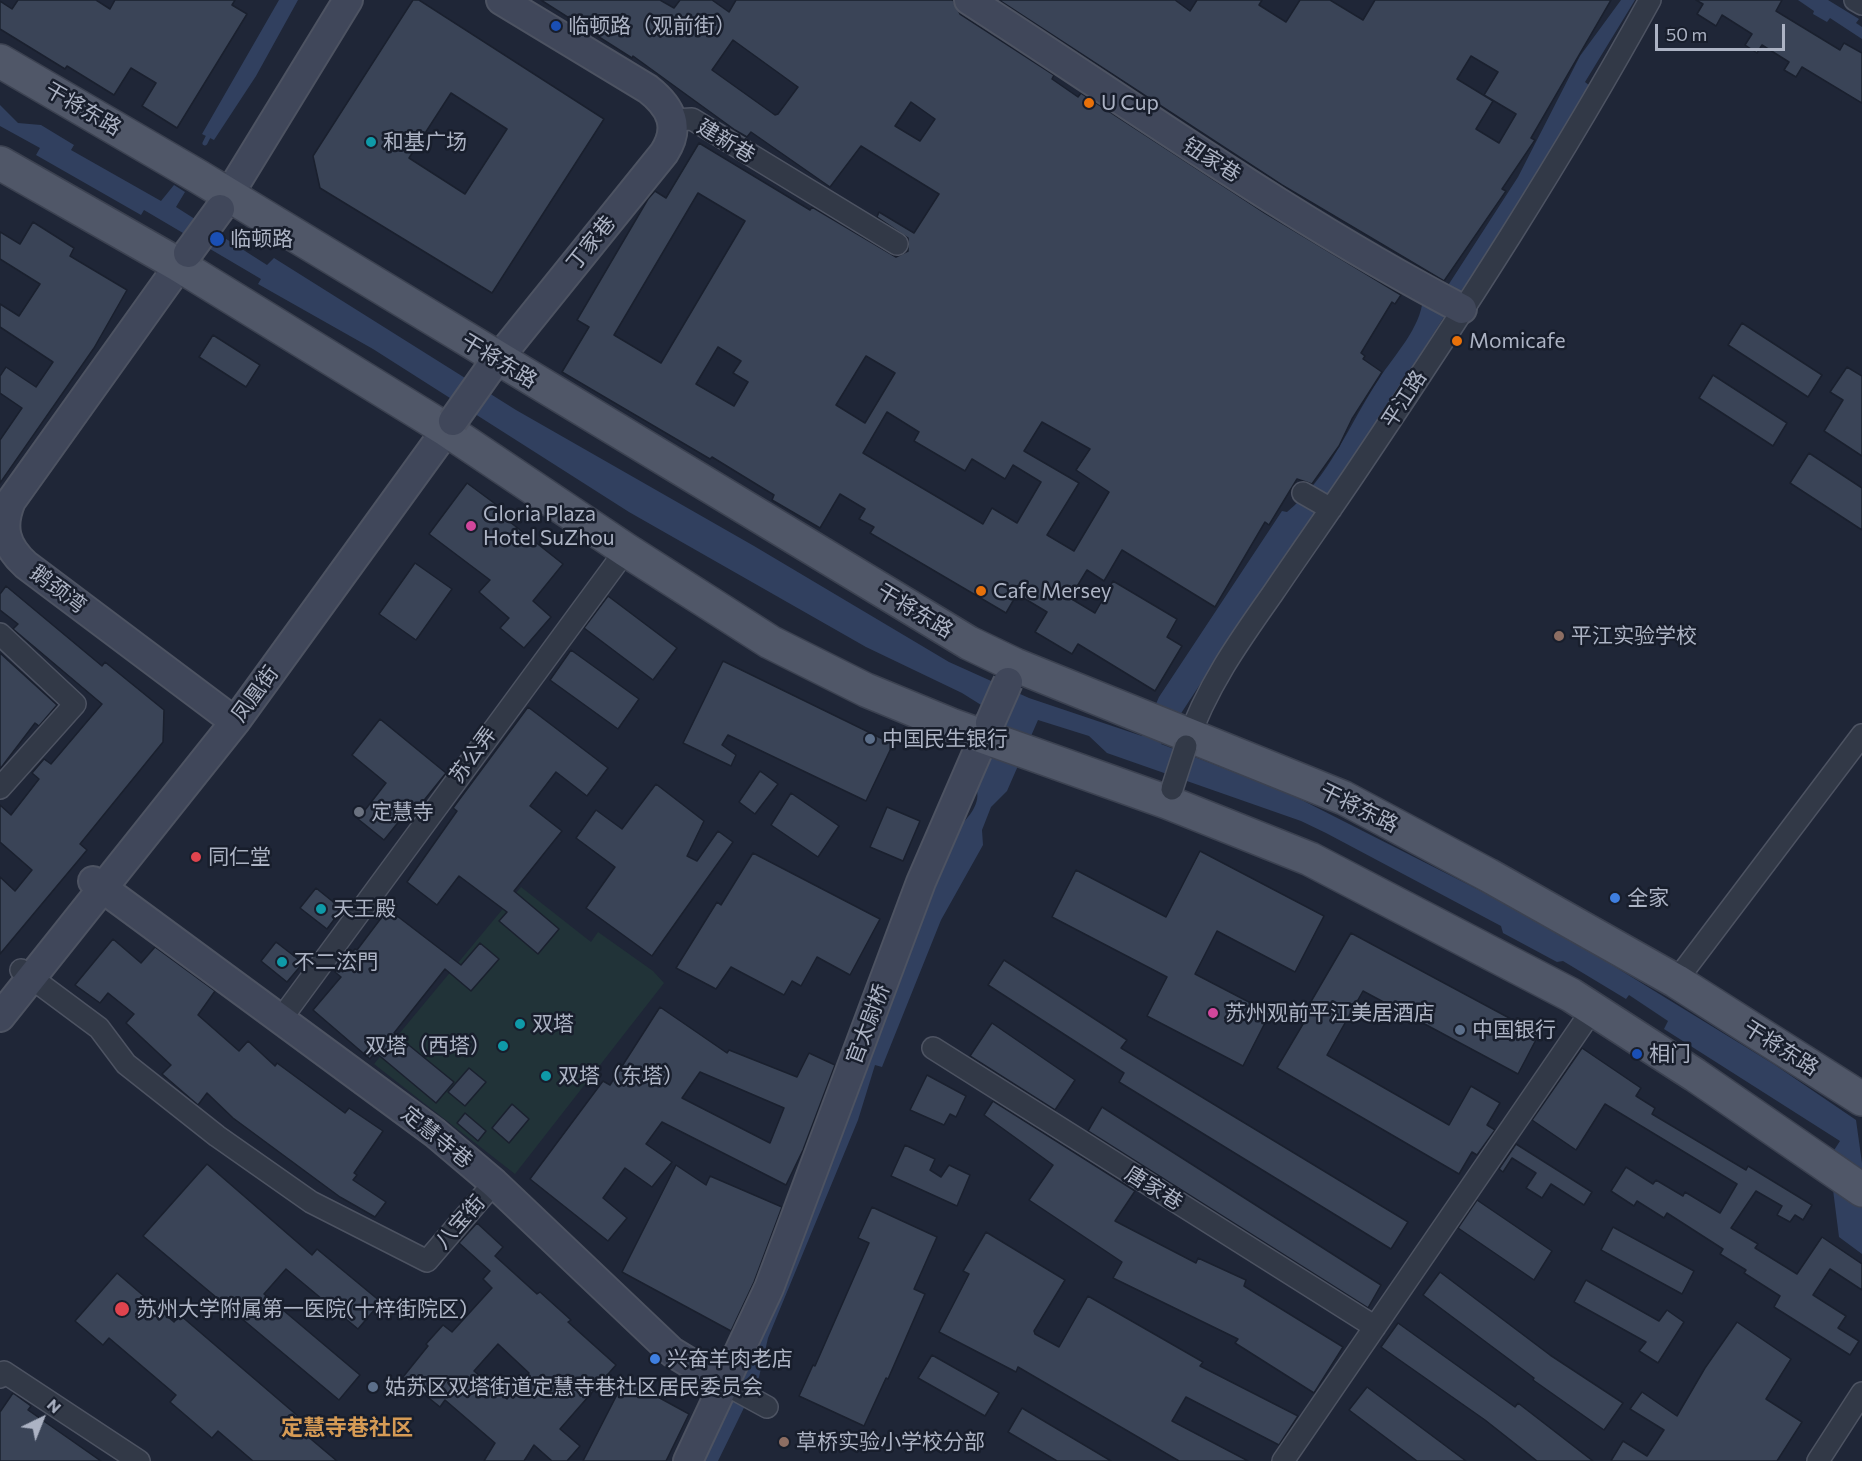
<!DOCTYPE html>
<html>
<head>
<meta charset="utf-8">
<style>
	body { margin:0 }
	#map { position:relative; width:1862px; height:1461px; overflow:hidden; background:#1f2637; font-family:Commissioner,sans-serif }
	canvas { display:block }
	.north { position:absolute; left:12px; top:1389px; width:60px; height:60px; -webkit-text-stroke:4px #181e2c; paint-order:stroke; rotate:43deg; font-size:16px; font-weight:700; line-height:24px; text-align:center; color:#acb3c4 }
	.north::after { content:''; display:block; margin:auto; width:21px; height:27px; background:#acb3c4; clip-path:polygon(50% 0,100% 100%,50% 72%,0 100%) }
	.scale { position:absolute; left:1655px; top:24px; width:130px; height:27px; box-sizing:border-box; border:3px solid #acb3c4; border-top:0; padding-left:8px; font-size:18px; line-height:21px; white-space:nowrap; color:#acb3c4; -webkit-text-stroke:4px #181e2c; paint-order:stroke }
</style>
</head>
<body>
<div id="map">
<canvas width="1862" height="1461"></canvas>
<div class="north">N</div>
<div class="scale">50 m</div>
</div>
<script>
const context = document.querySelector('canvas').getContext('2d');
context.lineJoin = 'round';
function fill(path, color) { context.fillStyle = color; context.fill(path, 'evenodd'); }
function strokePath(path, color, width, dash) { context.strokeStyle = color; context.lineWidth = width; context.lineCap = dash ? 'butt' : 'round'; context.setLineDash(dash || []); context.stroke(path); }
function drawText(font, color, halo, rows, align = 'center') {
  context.font = font + ' Commissioner,"Noto Sans SC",sans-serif'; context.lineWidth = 5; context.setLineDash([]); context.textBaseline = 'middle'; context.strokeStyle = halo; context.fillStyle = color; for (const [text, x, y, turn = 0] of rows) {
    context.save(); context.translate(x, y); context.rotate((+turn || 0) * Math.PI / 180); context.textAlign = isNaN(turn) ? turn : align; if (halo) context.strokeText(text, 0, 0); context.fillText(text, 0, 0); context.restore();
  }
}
fill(new Path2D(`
	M521 887 591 942 598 932 653 971 664 983 515 1174 374 1064Z`), '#213338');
fill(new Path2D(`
	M279 0H298L256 76 214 140 202 134Z
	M1621 0H1635L1585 82 1590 86 1520 204 1447 312 1345 474 1284 556 1161 744 1288 793 1542 922 1775 1065 1856 1120 1862 1163V1254L1839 1237 1829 1158 1840 1141 1664 1029 1668 1021 1629 995 1626 999 1563 961 1557 962 1503 933 1501 926 1326 833 1301 821 1107 753 1089 736 1038 720 1007 791 991 807 982 830 983 845 941 920 882 1067 875 1065 858 1120 768 1338 759 1377 718 1461H692L958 829C968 817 982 804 976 787L994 713 962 693 866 647 629 512 373 349 258 284 261 279 144 210 141 215 36 155 40 148 0 126V105L18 123 41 125 74 145 71 150 161 201 174 185 185 192 176 207 267 265 274 258 516 410 754 546 949 662 1029 698 1142 736 1159 697 1282 511 1287 512C1330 477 1349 424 1379 379 1395 354 1420 329 1423 299L1438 301 1518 177 1580 56Z
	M1798 0H1828L1859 19 1856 23 1862 27V39L1830 18 1827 22 1813 14 1814 11Z`), '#31405f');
strokePath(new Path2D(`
	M205 143 208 137`), '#31405f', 5);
const building = new Path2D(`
	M18 0H96L110 9 115 0H235L232 5 247 14 177 128 142 106 156 83 131 68 114 95 67 66 65 69 0 29V1L12 9Z
	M413 0H419L604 119 492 293 320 188 313 156ZM451 93 507 129 465 194 409 158Z
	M541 0H660L674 8 680 0H712L729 12 736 0H953L960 14 1054 75 1052 79 1078 97 1081 93 1265 213 1401 295 1395 304 1392 302 1361 353 1365 356 1363 359 1382 372 1352 419 1339 446 1312 484 1297 479 1269 525 1265 522 1215 607 1122 550 1104 581 1087 570 1070 598 1095 613 1113 581 1177 619 1167 637 1182 646 1155 691 1078 644 1072 654 1035 632 1047 612 1017 594 1006 613 870 533 874 527 859 519 865 509 840 494 820 528 772 500 774 495 712 457 710 459 562 372 589 327 577 320 648 199 655 191 666 198 699 143 810 210 812 207 896 257 908 251V238L877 217 879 212 914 233 939 194 861 146 830 187 751 132 747 137 735 130 633 56 632 58ZM733 40 798 87 778 114 775 115 712 70ZM911 102 935 119 920 141 895 126ZM698 193 745 221 661 363 614 335ZM718 347 741 361 733 373 748 382 734 406 696 384ZM866 356 895 373 865 423 836 405ZM887 412 919 432 914 441 965 471 972 459 1005 479 1013 465 1041 482 1017 523 992 508 983 524 863 453ZM1042 422 1090 449 1076 470 1109 492 1074 551 1047 535 1079 483 1024 451Z
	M999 0H1175L1190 11 1197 0H1262L1259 5 1286 22 1300 0H1330L1363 20 1375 0H1611L1531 138 1535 140 1502 189 1506 191 1444 281 1282 185ZM1471 56 1498 72 1484 95 1516 114 1499 143 1476 129 1493 101 1457 79Z
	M1696 0H1782L1776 11 1840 50 1844 43 1862 53V103L1802 67 1796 77 1784 70 1789 62 1762 45 1757 53 1745 45 1752 34 1722 15 1716 26 1697 14 1703 4Z
	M33 222 74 248 70 256 127 290 94 348 0 483V440L22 408 0 393V376L6 367 36 387 53 362 0 327V304L19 316 40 284 0 259V232L20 244Z
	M1742 323 1822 375 1808 397 1728 345Z
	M213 335 260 365 246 387 199 357Z
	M1847 367 1862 376V456L1824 431 1843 400 1830 392Z
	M1713 375 1787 423 1773 446 1699 398Z
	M1809 453 1862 488V530L1790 483Z
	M467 483 513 517 510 522 563 564 533 601 551 617 524 648 500 628 509 618 479 592 490 580 429 534Z
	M415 563 452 589 416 640 379 614Z
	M6 586 102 666 105 662 164 710 163 742 80 844 87 850 0 954V877L15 891 32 870 0 842V805L11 815 39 779 32 773 44 759 51 764 102 704 13 629 18 624 0 610V594Z
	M608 596 677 648 653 680 584 628Z
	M571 650 639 699 618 729 550 680Z
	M0 653 57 705 39 726 35 723 0 769Z
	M723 661 893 744 866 801 728 735 722 745 736 755 731 766 683 743Z
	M528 707 608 768 587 796 556 772 530 806 562 831 514 891 559 929 538 954 499 921 507 912 459 876 437 905 407 882 457 811 453 808Z
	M380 719 446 773 417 809 412 805 384 840 358 819 386 783 352 755Z
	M760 771 778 784 755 814 739 802Z
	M656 784 704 821 687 856 697 861 718 831 733 842 652 956 586 908 615 867 576 838 596 810 622 829Z
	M791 793 839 826 818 857 771 825Z
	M887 807 920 821 903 861 870 847Z
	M1200 851 1324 916 1295 972 1217 931 1195 974 1270 1013 1243 1066 1147 1016 1167 977 1052 917 1076 870 1166 917Z
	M753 853 880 919 850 975 817 957 801 986 792 981 784 995 731 967 716 989 676 968 717 902 721 905Z
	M316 888 342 909 327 929 300 908Z
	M388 909 461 965 480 943 499 959 471 991 445 969 394 1033 454 1082 436 1103 375 1052 370 1059 313 1010 341 977 335 972 355 949 357 950Z
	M1351 933 1539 1034 1518 1074 1363 991 1327 1055 1449 1125 1471 1086 1500 1103 1487 1125 1495 1130 1477 1155 1472 1152 1459 1174 1277 1068 1306 1019 1302 1017Z
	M113 939 141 963 155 947 215 991 198 1015 239 1051 248 1041 275 1066 277 1063 345 1113 349 1108 383 1131 354 1173 357 1175 353 1180 386 1202 375 1217 340 1197 233 1118 207 1093 198 1105 162 1074 171 1065 126 1023 134 1014 108 993 100 1003 75 985Z
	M276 942 303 963 287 982 261 961Z
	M1004 960 1127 1040 1121 1048 1408 1222 1391 1249 1119 1082 1124 1073 988 985Z
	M660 1007 727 1053 729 1050 797 1077 809 1053 835 1065 803 1150 786 1185 662 1122 646 1144 672 1162 652 1187 625 1168 603 1198 627 1218 608 1241 530 1179 603 1081 610 1085ZM700 1072 784 1108 770 1143 682 1098Z
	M992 1023 1075 1080 1055 1110 970 1056Z
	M1582 1048 1641 1088 1636 1096 1655 1108 1652 1114 1746 1170 1748 1166 1812 1205 1803 1220 1795 1215 1790 1222 1777 1215 1782 1206 1756 1191 1731 1228 1758 1244 1755 1248 1797 1274 1822 1237 1862 1264V1290L1830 1269 1813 1295 1846 1316 1838 1328 1859 1341 1850 1355 1774 1307 1780 1296 1744 1273 1746 1270 1720 1254 1723 1249 1667 1213 1664 1218 1637 1201 1634 1206 1611 1191 1626 1167 1653 1184 1656 1180 1683 1196 1685 1192 1720 1213 1737 1184 1605 1104 1576 1150 1532 1120Z
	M469 1068 486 1082 465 1106 448 1092Z
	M927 1075 966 1096 956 1117 950 1114 944 1125 910 1110Z
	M993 1101 1135 1191 1115 1221 1196 1263 1198 1258 1246 1280 1244 1286 1343 1347 1314 1393 1235 1343 1238 1339 1113 1278 1122 1262 1029 1200 1053 1165 984 1115Z
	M512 1104 529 1119 509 1143 492 1128Z
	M1102 1107 1381 1285 1368 1308 1088 1131Z
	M465 1113 486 1131 478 1141 457 1123Z
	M1516 1144 1592 1192 1584 1205 1551 1184 1542 1198 1526 1188 1536 1173 1512 1158 1503 1172 1499 1169Z
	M905 1145 935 1159 930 1170 941 1177 949 1165 970 1175 957 1206 891 1176Z
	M207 1164 312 1255 317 1249 381 1302 358 1329 286 1269 264 1294 360 1375 339 1400 143 1236Z
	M676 1165 706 1185 710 1176 782 1207 754 1282 731 1331 622 1272Z
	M1477 1200 1552 1251 1534 1280 1458 1228Z
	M872 1207 937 1237 914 1289 925 1294 888 1379 886 1378 864 1426 799 1396 813 1365 815 1366 869 1243 858 1238Z
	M477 1223 503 1247 495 1256 537 1294 540 1292 571 1320 568 1322 616 1365 560 1429 580 1446 567 1461H552L534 1445 524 1461H484L495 1443 445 1400 440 1407 403 1377 428 1346 426 1344 443 1325 452 1332 492 1288 483 1279 490 1271 459 1243ZM498 1344 529 1373 507 1399 474 1371Z
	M1613 1227 1694 1271 1682 1294 1601 1250Z
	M986 1232 1065 1280 1034 1331 1035 1334 1059 1347 1088 1296 1203 1362 1200 1366 1298 1416 1279 1445 1186 1397 1172 1421 1248 1461H1179L1018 1367 1016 1372 939 1332 969 1274 963 1271Z
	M1440 1272 1550 1355 1623 1403 1604 1430 1533 1380 1534 1378 1423 1295Z
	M117 1273 174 1322 180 1315 299 1417 293 1424 337 1461H253L218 1431 212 1438 170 1402 176 1395 109 1338 103 1345 75 1321Z
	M1586 1280 1659 1321 1667 1310 1684 1322 1658 1363 1639 1351 1646 1342 1574 1302Z
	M1737 1322 1791 1359 1766 1399 1802 1422 1777 1461H1611L1623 1441 1647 1456 1664 1430 1630 1409 1642 1392 1677 1416 1705 1368Z
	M1398 1323 1515 1407 1518 1403 1593 1461H1537L1485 1420 1381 1347Z
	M932 1355 999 1393 985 1416 918 1378Z
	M625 1379 689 1414 666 1461H583Z
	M1367 1387 1466 1461H1417L1349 1410Z
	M13 1393 31 1406 28 1410 101 1461H0V1412Z
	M1022 1408 1111 1461H1057L1008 1432Z`);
fill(building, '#3a4457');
strokePath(building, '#1a202e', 1.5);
const street = new Path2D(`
	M1855 0 1862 4
	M673 120 692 119 897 244
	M1303 493 1331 509
	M0 634 75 704 0 788
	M1186 746C1205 689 1239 641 1273 593 1302 550 1332 508 1360 466 1462 314 1562 160 1650 0
	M21 970 99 1028 126 1064 217 1136 311 1202 427 1261 494 1183
	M1676 981 1862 735
	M281 1019 626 550
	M933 1048 1375 1327
	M0 1377 4 1372 139 1461
	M723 1383 767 1407
	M1283 1461 1593 1009
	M1818 1461 1862 1393`);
const secondary = new Path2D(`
	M969 0C1132 105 1290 219 1462 309
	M220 209 348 0
	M188 253 11 501C0 527 5 546 26 565L235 722
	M489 370 664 153C681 127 671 107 648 89L501 0
	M93 881 435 1133 494 1183 672 1352 723 1383
	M0 1017 235 722 453 421
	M688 1461 769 1288 921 882 990 723`);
const primary = new Path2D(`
	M0 61 199 177 969 643 1015 665 1344 798 1488 875 1676 981 1862 1099
	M0 163 179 265 447 430 626 550 770 642 866 690 951 725 1167 802 1310 859 1571 995 1695 1075 1862 1190`);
strokePath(street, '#4d5362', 24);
strokePath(secondary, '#4d5362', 32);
strokePath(primary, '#3c4251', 36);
strokePath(street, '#323947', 21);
strokePath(secondary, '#40475a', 28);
strokePath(primary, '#505768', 33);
const streetBridge = new Path2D(`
	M1172 789 1186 746`);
const secondaryBridge = new Path2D(`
	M188 253 220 209
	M453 421 489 370
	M990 723 1008 682`);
strokePath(streetBridge, '#4d5362', 24, []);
strokePath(secondaryBridge, '#4d5362', 32, []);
strokePath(streetBridge, '#323947', 21);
strokePath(secondaryBridge, '#40475a', 28);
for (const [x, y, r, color] of [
	[556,26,6,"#1a4fb4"],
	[1089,103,6,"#e8710a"],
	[371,142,6,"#0f9aa8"],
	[217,239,8,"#1a4fb4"],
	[1457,341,6,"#e8710a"],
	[471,526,6,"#d1479c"],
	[981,591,6,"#e8710a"],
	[1559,636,6,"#8d6e63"],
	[870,739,6,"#5c6f8a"],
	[359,812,6,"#6b7280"],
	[196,857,6,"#e0444e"],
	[1615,898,6,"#3f7fe0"],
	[321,909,6,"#0f9aa8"],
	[282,962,6,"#0f9aa8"],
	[1213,1013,6,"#d1479c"],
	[520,1024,6,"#0f9aa8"],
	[1460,1030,6,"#5c6f8a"],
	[503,1046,6,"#0f9aa8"],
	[1637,1054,6,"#1a4fb4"],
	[546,1076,6,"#0f9aa8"],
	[122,1309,8,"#e0444e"],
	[655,1359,6,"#3f7fe0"],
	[373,1387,6,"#5c6f8a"],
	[784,1442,6,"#8d6e63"]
]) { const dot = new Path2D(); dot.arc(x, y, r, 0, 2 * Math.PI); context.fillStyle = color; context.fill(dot); strokePath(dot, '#181e2c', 2); }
drawText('21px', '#acb3c4', '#181e2c', [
	["临顿路（观前街）",568,26],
	["U Cup",1101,103],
	["和基广场",383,142],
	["临顿路",230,239],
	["Momicafe",1469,341],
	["Gloria Plaza",483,514],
	["Hotel SuZhou",483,538],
	["Cafe Mersey",993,591],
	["平江实验学校",1571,636],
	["中国民生银行",882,739],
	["定慧寺",371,812],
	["同仁堂",208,857],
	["全家",1627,898],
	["天王殿",333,909],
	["不二㳒門",294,962],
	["苏州观前平江美居酒店",1225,1013],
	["双塔",532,1024],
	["中国银行",1472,1030],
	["双塔（西塔）",491,1046,"right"],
	["相门",1649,1054],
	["双塔（东塔）",558,1076],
	["苏州大学附属第一医院(十梓街院区)",136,1309],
	["兴奋羊肉老店",667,1359],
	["姑苏区双塔街道定慧寺巷社区居民委员会",385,1387],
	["草桥实验小学校分部",796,1442]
], 'left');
drawText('21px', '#acb3c4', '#181e2c', [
	["干将东路",83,109,30],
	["建新巷",726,141,31],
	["钮家巷",1212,160,32],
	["丁家巷",591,243,-51],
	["干将东路",499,361,31],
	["平江路",1404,399,-57],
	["鹅颈湾",58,589,37],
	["干将东路",915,611,31],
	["凤凰街",255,694,-54],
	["苏公弄",473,755,-54],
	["干将东路",1359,808,26],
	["官太尉桥",868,1024,-69],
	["干将东路",1781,1048,32],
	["定慧寺巷",437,1137,39],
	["唐家巷",1154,1188,32],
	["八宝街",460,1222,-49]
]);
drawText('bold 22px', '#d69b55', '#181e2c', [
	["定慧寺巷社区",347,1428]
]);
</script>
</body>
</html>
